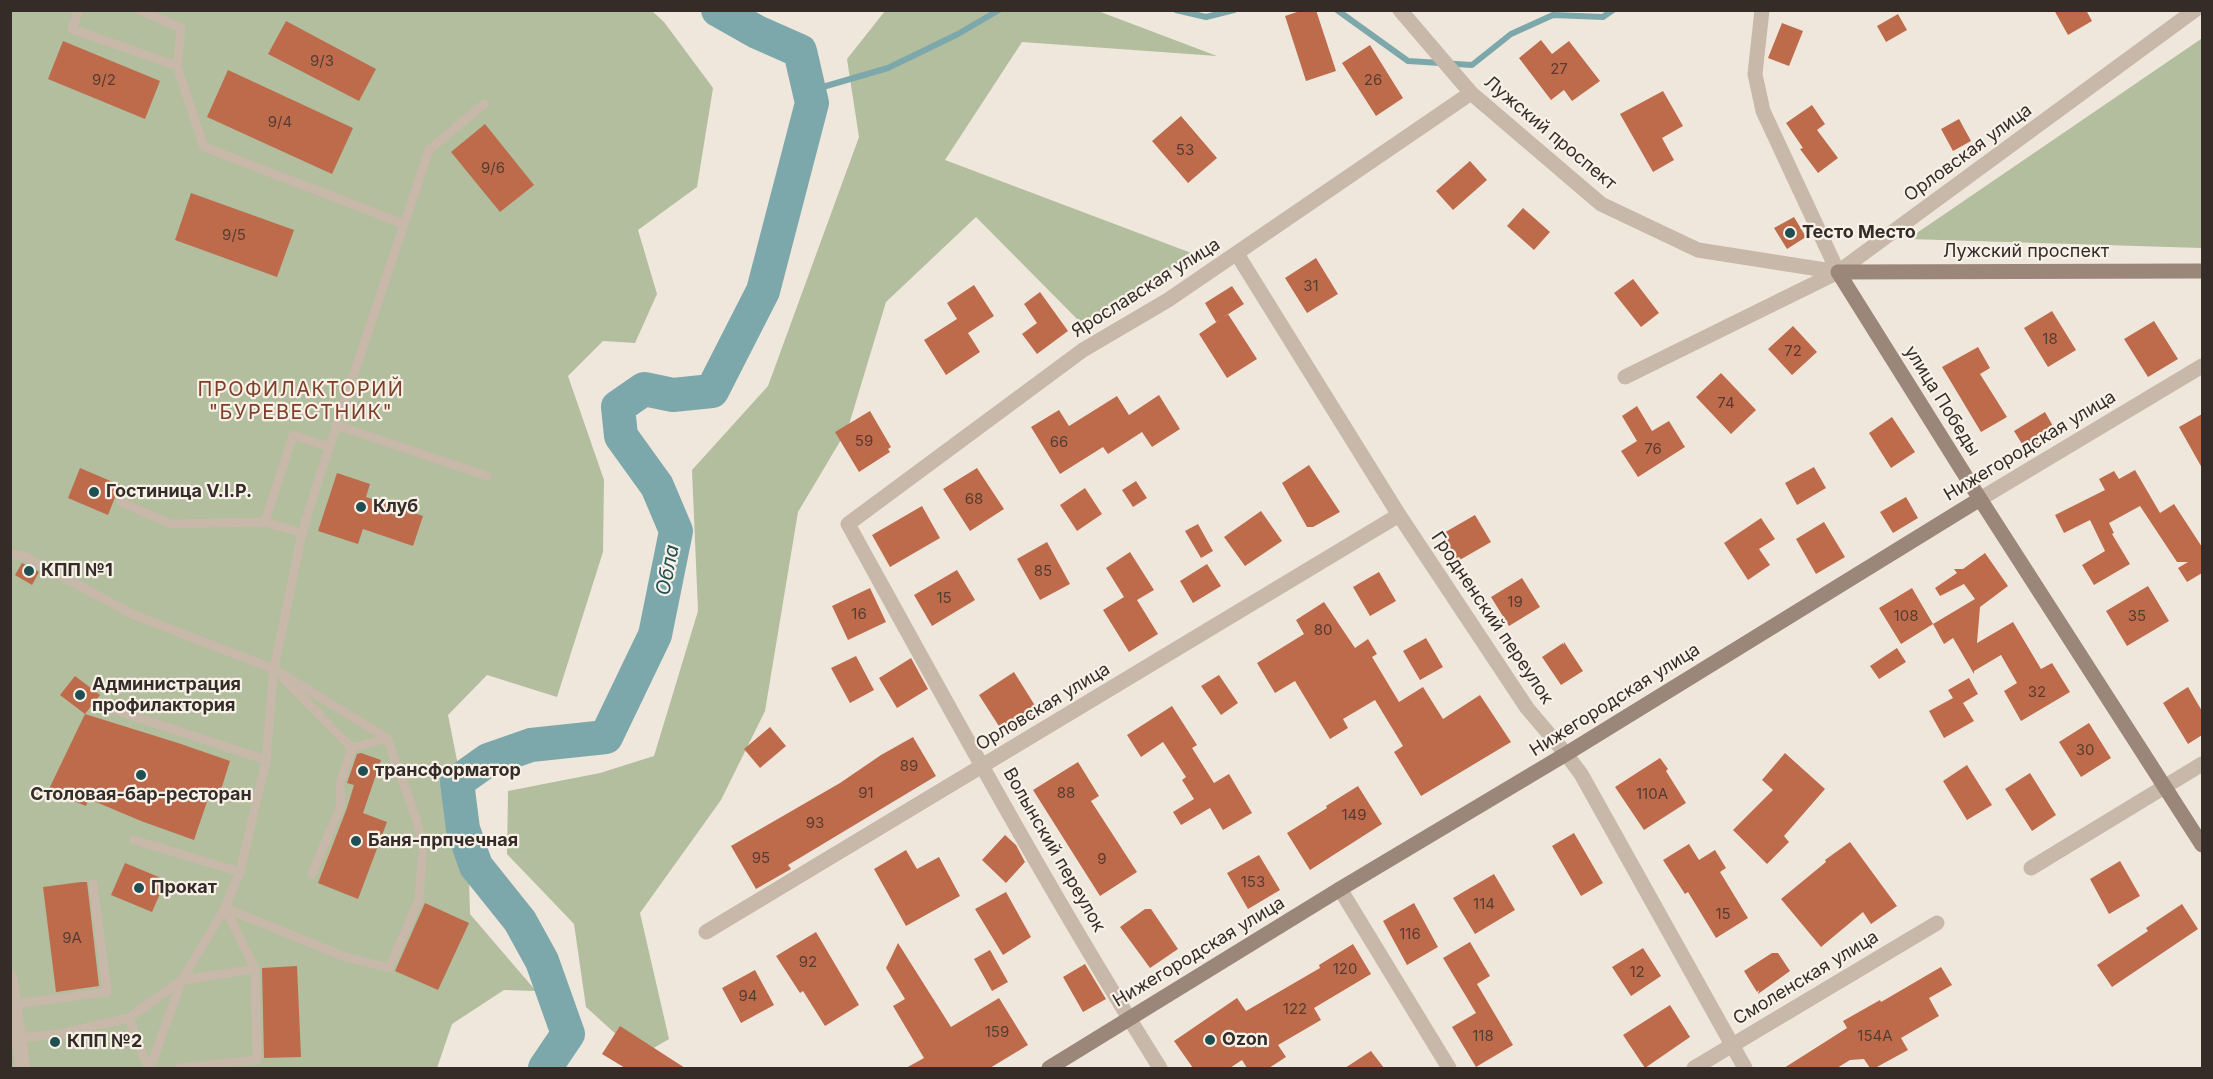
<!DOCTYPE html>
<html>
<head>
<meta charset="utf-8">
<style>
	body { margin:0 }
	#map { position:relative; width:2213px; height:1079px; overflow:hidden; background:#f0e7dc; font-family:Inter,sans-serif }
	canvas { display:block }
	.frame { position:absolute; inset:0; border:12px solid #352c28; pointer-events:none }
</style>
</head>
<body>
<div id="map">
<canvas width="2213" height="1079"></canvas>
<div class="frame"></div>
</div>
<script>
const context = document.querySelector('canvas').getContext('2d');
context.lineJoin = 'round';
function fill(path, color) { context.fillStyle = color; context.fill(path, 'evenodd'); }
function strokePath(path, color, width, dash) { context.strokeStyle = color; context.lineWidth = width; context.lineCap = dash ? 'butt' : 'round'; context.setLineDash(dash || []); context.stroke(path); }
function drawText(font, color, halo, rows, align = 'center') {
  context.font = font + ' Inter,sans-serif'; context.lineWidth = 4.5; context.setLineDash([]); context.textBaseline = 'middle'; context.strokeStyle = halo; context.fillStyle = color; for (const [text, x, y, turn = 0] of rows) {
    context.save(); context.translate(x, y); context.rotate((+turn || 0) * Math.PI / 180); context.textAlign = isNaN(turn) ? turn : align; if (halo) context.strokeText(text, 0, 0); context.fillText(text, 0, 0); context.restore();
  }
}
fill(new Path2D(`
	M10 11H652L664 22 713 88 697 187 638 230 657 294 635 343 603 341 568 376 604 480 603 552 557 697 487 675 448 715 467 810 470 914 536 991 504 990 452 1024 437 1068H11Z
	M885 11H1098L1217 56 1022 42 945 160 1194 254 1086 328 976 217 886 302 848 428 798 512 765 711 721 800 640 913 669 1039 640 1056 586 1007 574 924 507 854 508 791 600 773 654 756 698 611 692 470 768 386 859 137 847 59Z
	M2201 39 2202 248 1908 239Z`), '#b2be9d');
strokePath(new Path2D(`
	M1176 10 1206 17 1234 10
	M1337 10 1408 61 1472 65 1511 34 1553 15 1603 17 1613 10
	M809 91 888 68 958 34 999 10`), '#7da8ab', 6);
strokePath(new Path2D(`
	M545 1068 568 1034 542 961 520 921 476 866 463 829 457 782 488 760 531 745 606 737 655 635 676 531 657 486 621 436 618 407 644 389 673 395 712 391 763 291 812 103 800 51 757 32 718 10`), '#7da8ab', 34);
fill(new Path2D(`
	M1303 10H1316L1336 71 1306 81 1285 16Z
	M2054 10H2086L2092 21 2068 35Z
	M1898 14 1907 30 1886 42 1877 26Z
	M286 21 376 69 359 101 268 54Z
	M1782 23 1803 31 1789 66 1768 58Z
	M1541 40 1552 54 1569 41 1600 81 1572 101 1564 90 1551 100 1519 58Z
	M63 41 160 81 145 119 48 79Z
	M1370 45 1403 98 1376 116 1342 63Z
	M228 70 353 128 332 174 207 117Z
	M1663 91 1683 126 1662 138 1674 160 1653 172 1620 114Z
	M1812 105 1825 124 1817 130 1838 158 1818 173 1800 149 1803 148 1786 123Z
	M1181 116 1217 158 1188 183 1152 141Z
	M1959 119 1971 141 1953 151 1941 129Z
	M485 124 534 185 500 212 451 152Z
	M1470 161 1487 180 1453 210 1436 191Z
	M191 193 294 230 277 277 175 240Z
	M1523 208 1550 232 1534 250 1507 226Z
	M1794 217 1806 237 1787 249 1774 228Z
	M1316 258 1338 294 1307 313 1285 278Z
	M1633 279 1659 313 1641 327 1614 293Z
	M974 285 994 316 968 333 980 352 946 375 924 340 957 319 947 303Z
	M1232 286 1244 304 1216 322 1205 303Z
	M1040 292 1068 331 1037 354 1022 334 1037 323 1024 304Z
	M2052 311 2076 350 2048 367 2024 328Z
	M1228 314 1257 359 1227 378 1199 334Z
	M2154 321 2178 359 2148 377 2124 339Z
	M1793 326 1817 352 1792 375 1768 349Z
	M1978 347 1990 368 1980 374 2007 417 1981 432 1942 367Z
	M1721 373 1756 410 1731 434 1696 397Z
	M1159 395 1180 429 1152 447 1142 432 1108 454 1103 447 1060 474 1031 427 1059 410 1069 426 1117 396 1129 415Z
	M1637 406 1652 431 1669 421 1685 447 1638 477 1621 451 1637 441 1622 416Z
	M870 411 891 447 888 449 890 452 859 472 835 432Z
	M2045 412 2057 433 2027 452 2014 431Z
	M2202 414V468L2179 427Z
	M1892 417 1915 452 1891 468 1869 433Z
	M1309 465 1340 512 1313 527H1307L1282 483Z
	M1814 467 1826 488 1797 505 1785 483Z
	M80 468 120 485 108 515 68 498Z
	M977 468 1004 509 970 531 943 489Z
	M2135 470 2160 513 2174 504 2202 547V573L2187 582 2178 568 2188 562H2177L2140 506 2109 523 2114 533 2112 534 2130 564 2094 585 2082 565 2105 551 2090 520 2064 533 2055 515 2105 490 2099 479 2114 471 2119 479Z
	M337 473 370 484 366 497 423 516 413 546 363 529 358 544 318 531Z
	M1136 481 1147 498 1133 507 1122 490Z
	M1085 488 1102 514 1077 531 1060 505Z
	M1906 497 1918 518 1893 533 1880 512Z
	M922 506 940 538 890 567 872 535Z
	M1261 511 1282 541 1245 566 1224 537Z
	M1475 515 1491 542 1458 561 1442 534Z
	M1761 518 1775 539 1759 549 1770 565 1748 580 1724 543Z
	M1824 522 1845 557 1816 574 1796 539Z
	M1198 524 1213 551 1201 558 1185 531Z
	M1047 542 1070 584 1040 600 1017 559Z
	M1130 552 1154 590 1137 600 1158 634 1129 652 1103 610 1124 597 1106 568Z
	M1985 553 2008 586 1980 607 1977 643 2013 622 2041 669 2052 663 2070 692 2021 721 2004 691 2017 683 2001 655 1974 671V674L1953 638 1944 644 1933 624 1975 599 1964 584 1940 596 1935 588 1957 573 1954 569H1963Z
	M22 563 39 572 32 585 15 575Z
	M1207 564 1221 586 1193 603 1180 581Z
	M957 570 975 600 932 626 914 595Z
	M1379 572 1396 601 1370 616 1353 587Z
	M1522 578 1540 607 1509 626 1491 597Z
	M2148 586 2169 621 2127 646 2106 611Z
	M870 588 886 622 848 640 832 606Z
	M1912 588 1933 624 1901 644 1879 608Z
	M1324 602 1355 648 1368 639 1377 654 1372 657 1399 702 1423 687 1443 719 1480 695 1511 742 1421 796 1394 752 1403 746 1375 700 1343 719 1348 728 1330 739 1295 681 1275 693 1257 663 1304 634 1296 620Z
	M1426 638 1443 667 1420 680 1403 651Z
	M1564 642 1583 671 1561 685 1542 657 1563 643 1564 645Z
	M1897 648 1906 662 1879 679 1870 666Z
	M856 656 874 690 850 703 831 668Z
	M911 658 928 689 897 708 879 678Z
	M1014 672 1039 712 1004 734 979 695Z
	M1219 675 1238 703 1221 715 1201 686Z
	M75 676 100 695 85 714 178 743 230 761 220 793 211 790 194 840 141 821 89 799 86 806 48 791 85 714 60 695Z
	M1969 678 1978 694 1963 703 1974 721 1944 738 1929 711 1953 698 1948 690Z
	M2188 687 2202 711V735L2188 744 2163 703Z
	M1172 706 1197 745 1192 748 1214 783 1229 774 1252 813 1223 830 1210 808 1181 825 1173 812 1194 799 1182 780 1186 777 1163 742 1141 757 1127 735Z
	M2089 723 2111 758 2081 777 2059 742Z
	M770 727 786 746 760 768 744 749Z
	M913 737 936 776 788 865 791 869 756 889 731 846 840 783 881 755Z
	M361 753 381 760 363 813 387 822 358 899 318 883 347 808 354 785 347 783 357 754Z
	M1785 753 1825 789 1784 836 1789 842 1767 864 1733 830 1773 790 1762 780Z
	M1660 758 1668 769 1666 771 1686 803 1644 830 1615 787Z
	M1078 762 1099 796 1091 801 1137 872 1100 896 1033 790Z
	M1967 765 1992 805 1967 820 1943 781Z
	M2030 773 2056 815 2032 831 2005 789Z
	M1358 786 1382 824 1310 870 1287 833 1327 808 1326 806Z
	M1574 833 1603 883 1581 896 1552 846Z
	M1005 835 1016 845 1025 862 1006 883 982 860Z
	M1850 842 1897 906 1871 924 1863 912 1821 947 1781 899 1826 862 1825 860Z
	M1689 844 1699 860 1715 850 1726 868 1720 872 1748 918 1716 938 1688 892 1685 894 1663 860Z
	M906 850 917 869 939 857 960 896 906 926 874 869Z
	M1259 855 1280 890 1248 909 1227 873Z
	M2120 861 2140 896 2109 914 2090 879Z
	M125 863 166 880 152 912 111 895Z
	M1494 874 1515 910 1475 934 1453 898Z
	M81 882H87L99 986 56 992 43 887Z
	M1006 892 1031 937 1003 955 975 909Z
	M425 903 469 923 438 990 395 971Z
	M1414 903 1438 947 1407 965 1383 921Z
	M2182 904 2198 929 2112 987 2097 965 2148 931 2146 928Z
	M1145 909H1151L1178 949 1150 968 1120 927Z
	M816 932 859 1005 825 1026 803 991 800 993 776 956Z
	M1470 942 1490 976 1477 984 1513 1045 1476 1067 1452 1027 1476 1013 1443 958Z
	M898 943 951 1027 999 998 1028 1045 990 1068H906L924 1058 893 1006 905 999 886 968Z
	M1353 944 1371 974 1314 1008 1321 1020 1278 1045 1286 1057 1269 1068H1247L1242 1060 1230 1068H1193L1174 1041 1237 998 1246 1011 1320 968 1319 965Z
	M1643 948 1661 976 1631 996 1612 967Z
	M990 950 1008 982 992 991 974 959Z
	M1772 953H1778L1790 971 1758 994 1759 990 1757 992 1744 971Z
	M1085 964 1106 999 1083 1012 1063 977Z
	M297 966 301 1057 264 1058 262 968Z
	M1941 967 1952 985 1929 998 1939 1016 1901 1038 1908 1050 1875 1068H1870L1864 1059 1850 1060 1837 1068H1784L1847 1028 1843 1021 1880 1000 1881 1002Z
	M755 970 774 1005 741 1023 722 988Z
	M1670 1005 1690 1037 1645 1068 1623 1035Z
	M620 1026 685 1068H625L602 1054Z
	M1371 1051 1384 1068H1345Z`), '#be6b4c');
strokePath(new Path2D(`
	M79 10 72 29 177 66 204 147 404 224
	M139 10 181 28 177 66
	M336 425 487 476
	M121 502 171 524 265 522 302 533
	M265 522 293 435 329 447
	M10 554 26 557 134 615 274 669 387 738 416 818 423 846 419 900 389 968 345 957 225 908
	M284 679 352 748 340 783 341 805 312 874
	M109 708 266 760
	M352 748 387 738
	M134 840 240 872
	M14 1004 107 992 93 884
	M129 1018 148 1068
	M19 1038 59 1034 129 1018 182 980 225 908 240 872 266 760 274 669 302 533 320 475 429 150 484 104
	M150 1068 182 980 255 969 225 908
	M179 1068 257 1060 255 969`), '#c7b8a9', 9);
strokePath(new Path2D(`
	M1400 10 1471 93 1601 204 1698 250 1838 272
	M1762 10 1755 74 1763 111 1838 272
	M1237 254 1399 515 1527 708 1566 754 1581 774 1745 1068
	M1625 377 1838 272 2195 10
	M1980 499 2202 366
	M2031 868 2202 764
	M1340 889 1449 1068
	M706 932 1399 515
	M10 977 23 1068
	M1160 1068C1049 892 949 707 848 524L1083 350 1168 300 1471 93
	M1694 1068 1937 923`), '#c7b8a9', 15);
strokePath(new Path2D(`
	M1838 272 1980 499 2202 845
	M1838 272 2202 271
	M1049 1068 1340 889 1566 754 1980 499`), '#9b877a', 15);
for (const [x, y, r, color] of [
	[1790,233,6,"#204f53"],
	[94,492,6,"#204f53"],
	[361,507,6,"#204f53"],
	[29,571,6,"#204f53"],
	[80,695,6,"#204f53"],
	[363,771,6,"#204f53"],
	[141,775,6,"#204f53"],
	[356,841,6,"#204f53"],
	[139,888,6,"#204f53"],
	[1210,1040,6,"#204f53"],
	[55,1042,6,"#204f53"]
]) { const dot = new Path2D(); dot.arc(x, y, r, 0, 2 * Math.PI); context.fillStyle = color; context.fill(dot); strokePath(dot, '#f8f1e8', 2); }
drawText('15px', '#573c31', null, [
	["9/3",322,61],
	["27",1559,69],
	["9/2",104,80],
	["26",1373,80],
	["9/4",280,122],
	["53",1185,150],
	["9/6",493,168],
	["9/5",234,235],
	["31",1311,286],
	["18",2050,339],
	["72",1793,351],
	["74",1726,403],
	["59",864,441],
	["66",1059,442],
	["76",1653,449],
	["68",974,499],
	["85",1043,571],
	["15",944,598],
	["19",1515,602],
	["16",859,614],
	["108",1906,616],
	["35",2137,616],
	["80",1323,630],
	["32",2037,692],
	["30",2085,750],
	["89",909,766],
	["91",866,793],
	["88",1066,793],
	["110А",1652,794],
	["149",1354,815],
	["93",815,823],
	["95",761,858],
	["9",1102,859],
	["153",1253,882],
	["114",1484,904],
	["15",1723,914],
	["116",1410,934],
	["9А",72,938],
	["92",808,962],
	["120",1345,969],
	["12",1637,972],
	["94",748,996],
	["122",1295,1009],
	["159",997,1032],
	["118",1483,1036],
	["154А",1875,1036]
]);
drawText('18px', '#352c28', '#f8f1e8', [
	["Лужский проспект",1550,133,40],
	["Орловская улица",1968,153,-36],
	["Лужский проспект",2026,252],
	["Ярославская улица",1146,288,-32],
	["улица Победы",1942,401,58],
	["Нижегородская улица",2030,446,-31],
	["Гродненский переулок",1492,618,56],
	["Нижегородская улица",1615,700,-32],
	["Орловская улица",1043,707,-31],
	["Волынский переулок",1054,850,60],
	["Нижегородская улица",1199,952,-31],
	["Смоленская улица",1806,978,-31]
]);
drawText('bold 18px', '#352c28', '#f8f1e8', [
	["Тесто Место",1802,233],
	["Гостиница V.I.P.",106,492],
	["Клуб",373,507],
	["КПП №1",41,571],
	["Администрация",92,685],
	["профилактория",92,706],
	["трансформатор",375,771],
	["Столовая-бар-ресторан",141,795,"center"],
	["Баня-прпчечная",368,841],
	["Прокат",151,888],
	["Ozon",1222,1040],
	["КПП №2",67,1042]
], 'left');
context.letterSpacing = '1.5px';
drawText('20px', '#7e3e27', '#f8f1e8', [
	["ПРОФИЛАКТОРИЙ",301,390],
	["\"БУРЕВЕСТНИК\"",301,413]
]);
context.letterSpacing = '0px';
drawText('italic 20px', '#204f53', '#f8f1e8', [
	["Обла",668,570,-79]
]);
</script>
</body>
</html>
